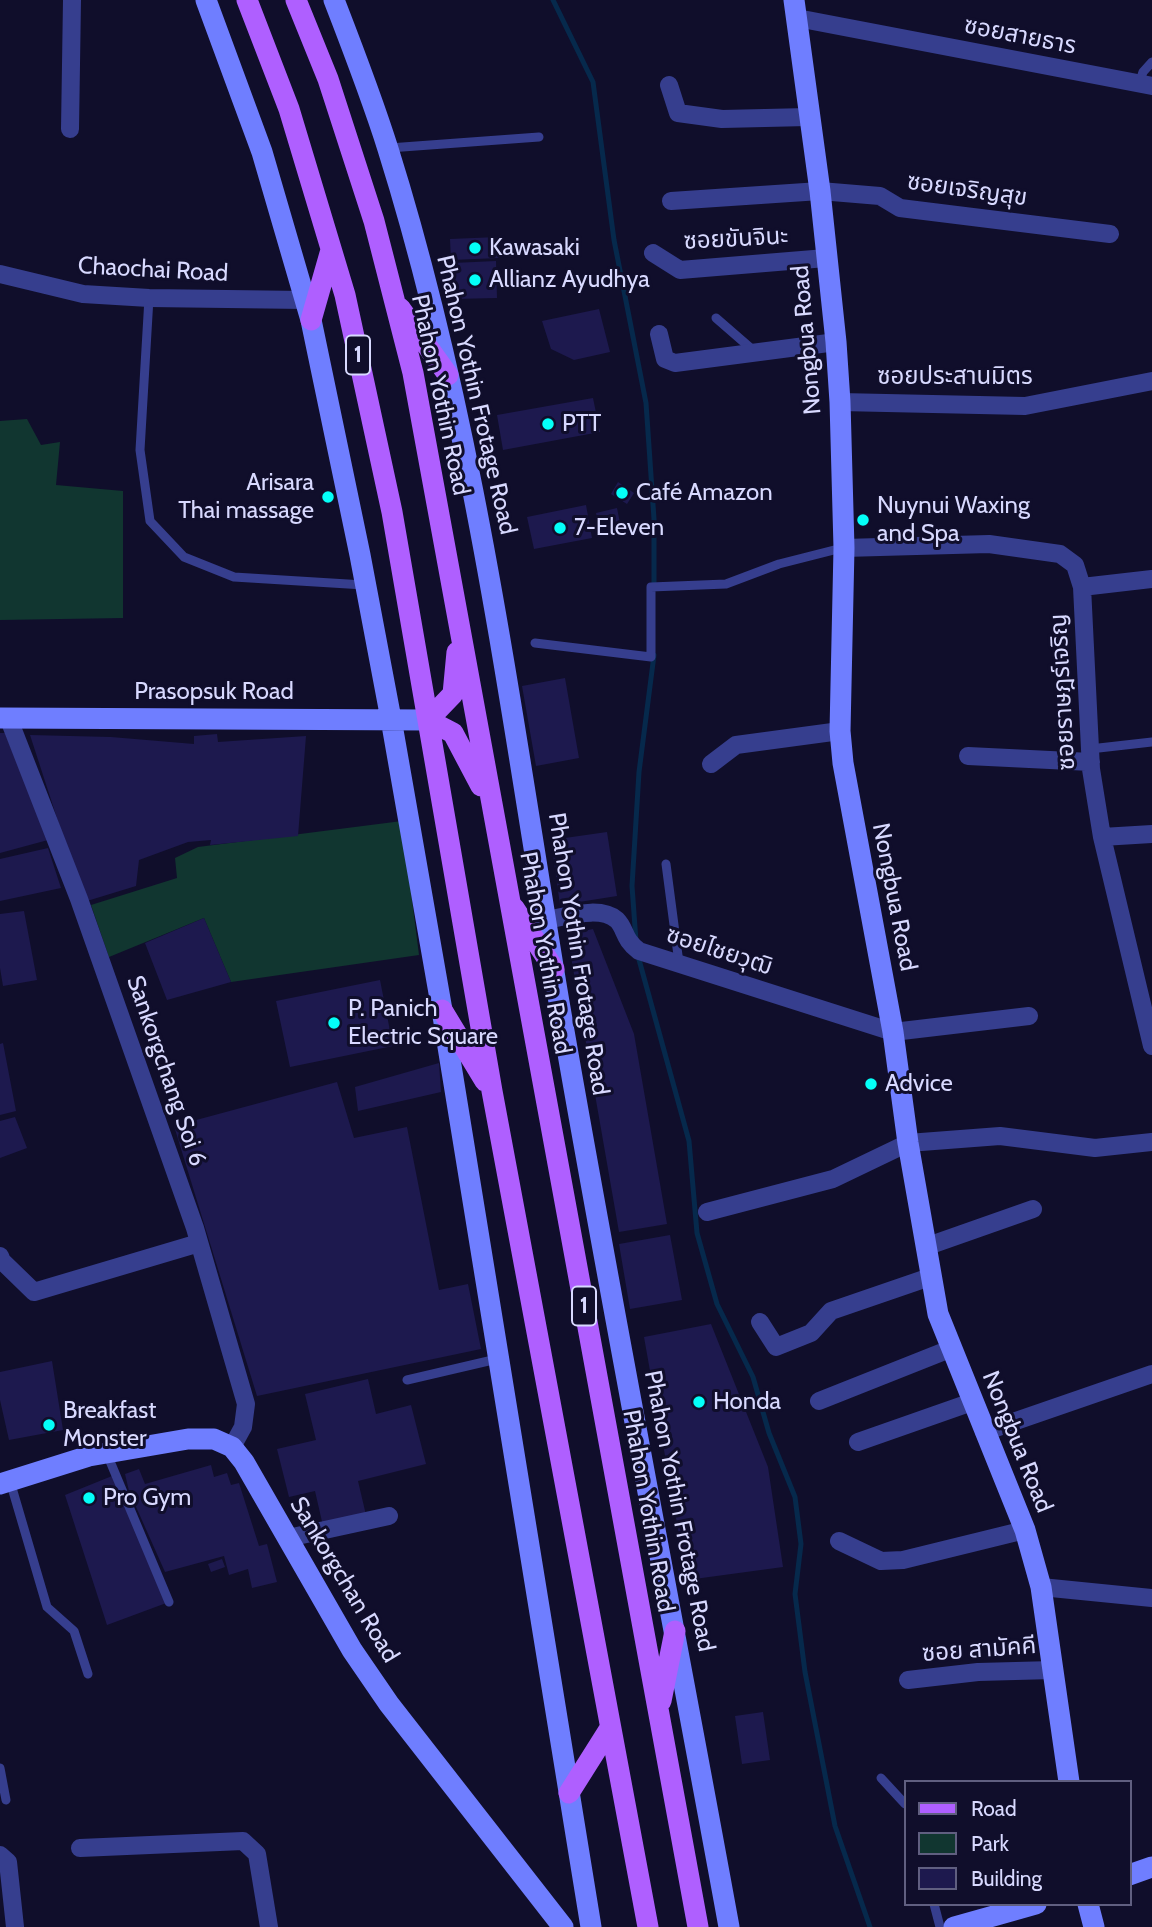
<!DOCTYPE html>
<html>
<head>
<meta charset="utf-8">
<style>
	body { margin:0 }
	#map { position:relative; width:1152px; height:1927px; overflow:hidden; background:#100e2b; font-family:Cabin,sans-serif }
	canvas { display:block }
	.legend { position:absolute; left:904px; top:1780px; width:228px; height:126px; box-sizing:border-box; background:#100e2b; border:2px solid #605f80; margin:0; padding:9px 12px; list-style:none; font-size:21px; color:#d8d9ff }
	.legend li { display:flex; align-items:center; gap:14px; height:35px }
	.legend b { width:35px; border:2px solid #605f80 }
</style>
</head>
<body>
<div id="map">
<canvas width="1152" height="1927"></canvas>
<ul class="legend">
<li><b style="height:9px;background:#af5fff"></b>Road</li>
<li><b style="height:19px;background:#113630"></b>Park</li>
<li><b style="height:19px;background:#1d194e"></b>Building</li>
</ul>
</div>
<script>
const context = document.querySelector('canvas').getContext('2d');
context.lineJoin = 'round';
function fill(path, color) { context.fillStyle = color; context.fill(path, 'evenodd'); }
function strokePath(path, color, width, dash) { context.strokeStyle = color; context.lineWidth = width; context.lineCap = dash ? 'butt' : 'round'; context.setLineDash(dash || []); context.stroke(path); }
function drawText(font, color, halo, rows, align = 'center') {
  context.font = font + ' Cabin,"Noto Sans Thai",sans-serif'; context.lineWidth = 6; context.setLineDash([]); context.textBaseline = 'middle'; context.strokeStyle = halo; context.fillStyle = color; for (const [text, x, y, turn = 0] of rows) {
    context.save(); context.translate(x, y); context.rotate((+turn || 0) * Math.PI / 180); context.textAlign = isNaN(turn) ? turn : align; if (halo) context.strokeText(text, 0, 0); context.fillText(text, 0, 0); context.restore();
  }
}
fill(new Path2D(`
	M27 419 41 445 60 442 56 485 123 491V618L0 620V421Z
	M402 821 419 955 231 982 204 918 109 957 91 905 177 878 175 858 198 847Z`), '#113630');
strokePath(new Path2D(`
	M553 0 593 82 614 240 646 403 654 519V589
	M636 941 632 886 639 772 654 655
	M638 956 689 1141 697 1233 717 1304 753 1377 769 1433 795 1497 801 1544 795 1594 805 1672 835 1826 870 1927`), '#06294c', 5);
fill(new Path2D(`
	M498 237 499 258 451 260 450 239Z
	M496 261 497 298 454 299 453 263Z
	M599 309 610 352 574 360 551 349 542 321Z
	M593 398 600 432 503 450 497 415Z
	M618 482 634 493 627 504 611 494Z
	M586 505 592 538 534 549 527 517Z
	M617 508 621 528 600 533 596 513Z
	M565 678 579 758 536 766 522 686Z
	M0 733H5L48 840 0 853Z
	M217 734 218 742 306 736 298 836 210 845 211 840 188 842 139 860 136 886 87 901 67 849 30 735 111 737 194 744V736Z
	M607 832 617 896 560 905 551 840Z
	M48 848 61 888 0 901V859Z
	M24 911 37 980 3 986 0 968V914Z
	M204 918 231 982 167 1000 145 943Z
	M593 929 634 1034 667 1224 619 1232 567 934Z
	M380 980 393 1046 290 1067 276 1001Z
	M3 1043 16 1111 0 1115V1044Z
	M439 1063 441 1092 358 1111 355 1087Z
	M337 1082 354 1138 407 1127 439 1290 468 1284 481 1349 257 1396 174 1126Z
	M15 1117 27 1148 0 1158V1121Z
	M670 1235 682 1300 630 1309 619 1244Z
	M711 1324 768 1467 783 1567 687 1580 644 1337Z
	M52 1361 63 1430 9 1440 0 1400V1372Z
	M368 1379 376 1414 411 1405 426 1464 358 1481 366 1515 323 1526 315 1491 289 1497 277 1449 316 1440 305 1394Z
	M211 1465 214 1477 227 1473 231 1485 239 1483 259 1546 267 1544 277 1582 252 1588 248 1569 229 1575 224 1556 165 1572 129 1491 125 1474 139 1469 145 1484Z
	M112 1476 169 1602 107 1625 65 1495Z
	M222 1559 225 1567 211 1572 208 1564Z
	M763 1712 770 1760 742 1764 735 1716Z`), '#1d194e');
strokePath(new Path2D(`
	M1139 84 1143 72 1152 62
	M389 148 539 137
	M149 298 140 450 150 521 184 557 234 577 364 585
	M716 318 754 351
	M535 643 651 657V587L726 584 779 564 842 548
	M1090 749 1152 742
	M666 864 679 963
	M407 1380 497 1359
	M107 1454 169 1602
	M10 1481 47 1607 74 1631 88 1674
	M0 1768 6 1800
	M881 1778 905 1804
	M934 1904 940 1927`), '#363e8e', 9);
strokePath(new Path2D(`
	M797 18 1152 86
	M669 85 678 113 722 119 808 117
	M70 129 72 0
	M671 201 820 191 880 196 900 208 1110 234
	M653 253 680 270 826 258
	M0 274 83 294 149 298 305 300
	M659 334 665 359 675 363 836 342
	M840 402 1025 406 1152 381
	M844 548 989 544 1060 554 1075 565 1082 587 1091 769 1102 837 1152 1046
	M1082 587 1152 579
	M8 717 79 899 195 1228 246 1404 243 1427 232 1447
	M968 756 1091 762
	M711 764 736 745 840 731
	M1102 837 1152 834
	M545 920C566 917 600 905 617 920 626 929 623 939 639 951L893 1032 1029 1016
	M707 1212 833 1179 908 1143 1000 1136 1095 1148 1152 1142
	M925 1247 1033 1209
	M0 1256 2 1261 34 1292 199 1243
	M760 1322 776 1347 811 1333 831 1311 930 1277
	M819 1401 950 1349
	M984 1432 1152 1374
	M858 1442 972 1402
	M288 1538 389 1516
	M839 1541 881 1561 903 1560 1025 1530
	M1041 1587 1152 1598
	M908 1680 978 1672 1053 1670
	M80 1848 243 1841 257 1854 269 1927
	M0 1855 8 1862 15 1927`), '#363e8e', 18);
strokePath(new Path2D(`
	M206 0 262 152 311 320 360 555 391 719 442 1010 591 1927
	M334 0C353 49 372 98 388 149 475 426 511 716 559 1002 612 1311 673 1619 729 1927
	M794 0 820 191 836 342 840 402 844 548 840 731 843 763 893 1032 908 1143 938 1314 1025 1530 1041 1587 1069 1782
	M0 718 428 720
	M0 1484 89 1456 188 1439H214L232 1447 244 1462 352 1650 389 1704 563 1927
	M1129 1875 1152 1867
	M1088 1904 1094 1927
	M954 1927 1036 1904`), '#6f7eff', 21);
strokePath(new Path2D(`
	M247 0 289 109 345 295 392 512 492 1091 648 1927
	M296 0 328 79 374 221 413 373 698 1927
	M400 308 448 375
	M311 320 331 250
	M428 720 453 733 481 786
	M428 720 453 694 457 652
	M514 908 554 969
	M442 1010 485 1081
	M661 1701 675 1631
	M569 1793 610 1728`), '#af5fff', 21);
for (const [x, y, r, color] of [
	[475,248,7,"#04fff8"],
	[475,280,7,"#04fff8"],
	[548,424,7,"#04fff8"],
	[622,493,7,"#04fff8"],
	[328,497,7,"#04fff8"],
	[863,520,7,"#04fff8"],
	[560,528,7,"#04fff8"],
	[334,1023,7,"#04fff8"],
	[871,1084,7,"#04fff8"],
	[699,1402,7,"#04fff8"],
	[49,1425,7,"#04fff8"],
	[89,1498,7,"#04fff8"]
]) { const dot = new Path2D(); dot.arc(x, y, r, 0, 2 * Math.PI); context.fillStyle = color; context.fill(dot); strokePath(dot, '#100e2b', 2.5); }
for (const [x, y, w] of [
	[358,355,24],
	[584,1306,24]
]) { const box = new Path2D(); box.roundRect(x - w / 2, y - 19.5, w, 39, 5); context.fillStyle = '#100e2b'; context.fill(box); strokePath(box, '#d8d9ff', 2); }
drawText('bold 23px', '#d8d9ff', null, [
	["1",358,355],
	["1",584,1306]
]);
drawText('24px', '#d8d9ff', '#100e2b', [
	["ซอยสายธาร",1020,36,11],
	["ซอยเจริญสุข",967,190,8],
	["ซอยขันจินะ",736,239,-3],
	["Chaochai Road",153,270,3],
	["Nongbua Road",807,340,-95],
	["ซอยประสานมิตร",955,377],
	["Phahon Yothin Road",440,395,78],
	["Phahon Yothin Frotage Road",476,395,77],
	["Prasopsuk Road",214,692],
	["ซอยราษฎร์เจริญ",1063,692,-93],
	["Nongbua Road",894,897,79],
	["ซอยไชยวุฒิ",719,951,18],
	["Phahon Yothin Road",545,953,80],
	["Phahon Yothin Frotage Road",578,954,81],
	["Sankorgchang Soi 6",166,1071,71],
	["Nongbua Road",1017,1442,68],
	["Phahon Yothin Road",648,1511,80],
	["Phahon Yothin Frotage Road",679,1511,79],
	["Sankorgchan Road",344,1580,59],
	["ซอย สามัคคี",979,1650,-4]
]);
drawText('24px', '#d8d9ff', '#100e2b', [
	["Kawasaki",489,248],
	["Allianz Ayudhya",489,280],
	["PTT",562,424],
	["Arisara",314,483,"right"],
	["Thai massage",314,511,"right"],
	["Café Amazon",636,493],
	["Nuynui Waxing",877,506],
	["and Spa",877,534],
	["7-Eleven",574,528],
	["P. Panich",348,1009],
	["Electric Square",348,1037],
	["Advice",885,1084],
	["Honda",713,1402],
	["Breakfast",63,1411],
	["Monster",63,1439],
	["Pro Gym",103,1498]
], 'left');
</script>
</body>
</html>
